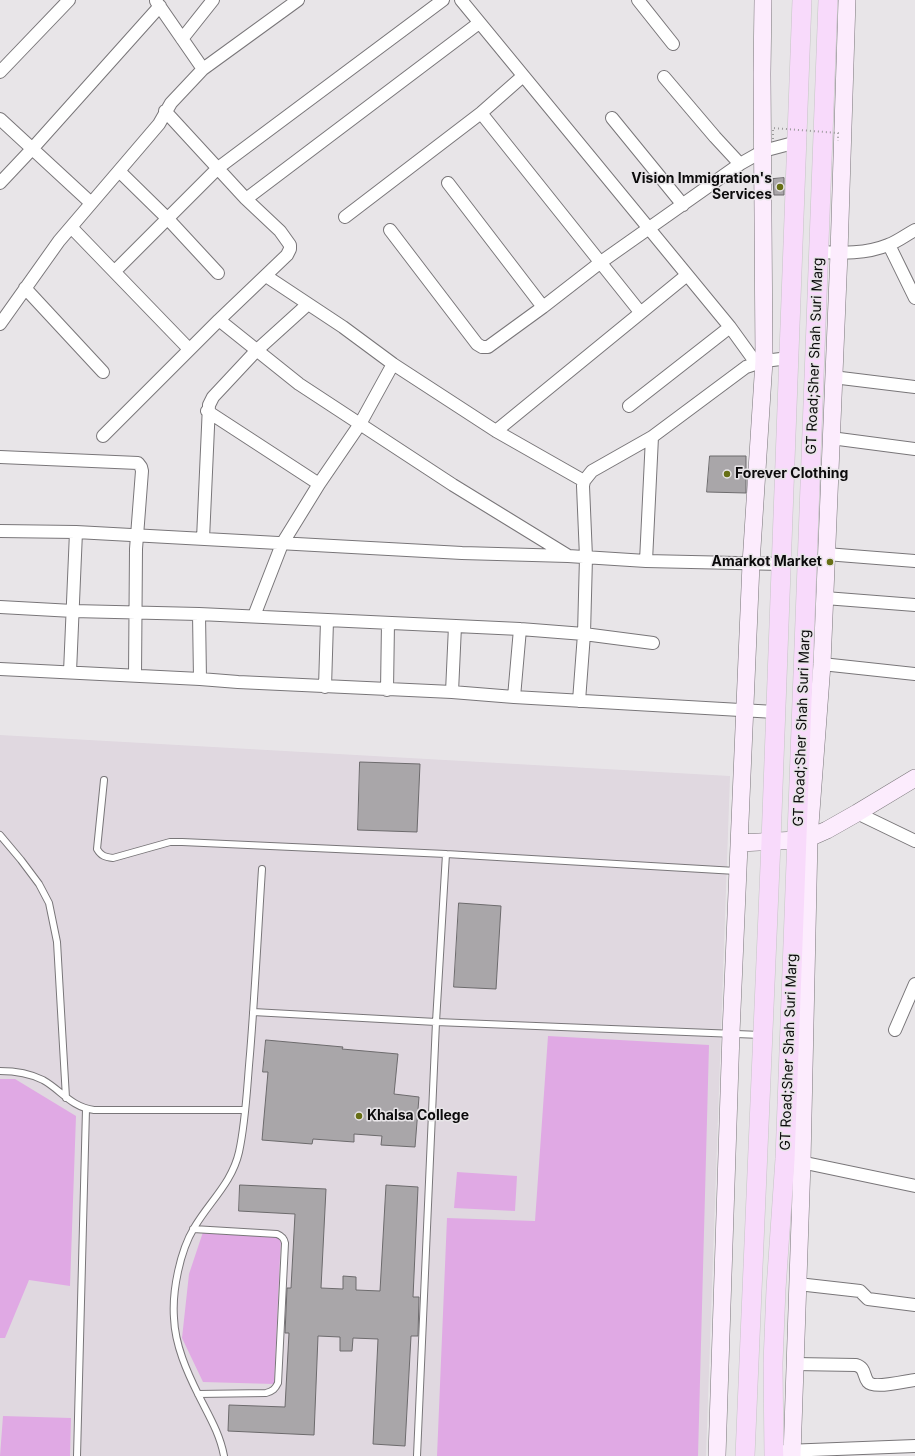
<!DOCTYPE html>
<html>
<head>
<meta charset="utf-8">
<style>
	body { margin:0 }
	canvas { display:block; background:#e8e5e8 }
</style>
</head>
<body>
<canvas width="915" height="1456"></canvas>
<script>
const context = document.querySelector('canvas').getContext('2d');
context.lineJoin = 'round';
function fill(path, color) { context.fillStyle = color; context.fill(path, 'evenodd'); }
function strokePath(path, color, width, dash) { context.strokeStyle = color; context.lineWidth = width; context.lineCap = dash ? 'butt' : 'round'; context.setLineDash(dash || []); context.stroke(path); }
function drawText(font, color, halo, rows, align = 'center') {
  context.font = font + ' Inter,sans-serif'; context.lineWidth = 3; context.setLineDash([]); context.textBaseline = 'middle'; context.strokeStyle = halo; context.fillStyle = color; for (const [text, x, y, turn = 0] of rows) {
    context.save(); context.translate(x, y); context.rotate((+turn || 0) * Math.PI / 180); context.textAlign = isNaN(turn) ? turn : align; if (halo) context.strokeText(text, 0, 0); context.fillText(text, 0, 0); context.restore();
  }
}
fill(new Path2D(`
	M0 735 730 776 706 1456H0Z`), '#e0d8e0');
fill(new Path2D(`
	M548 1036 709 1045 698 1456H437L447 1218 535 1221Z
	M0 1079H15L76 1116 70 1286 29 1280 5 1338H0Z
	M457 1172 517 1176 515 1211 454 1208Z
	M203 1232 281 1237 274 1384 203 1382 182 1338 189 1274Z
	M3 1416 71 1418 70 1456H0Z`), '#e0a9e4');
const building = new Path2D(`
	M784 178V195H774L773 179Z
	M710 456H746V493L707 492Z
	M360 762 420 764 417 832 358 830Z
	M459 903 501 906 496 989 454 987Z
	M266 1040 343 1047 342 1049 398 1054 394 1094 419 1097 415 1147 381 1145 382 1136 354 1134V1142L313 1139 312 1144 262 1140 268 1072H263Z
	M240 1185 326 1189 321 1288 343 1289V1276L356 1277V1290L380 1291 386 1185 418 1187 413 1297H419L418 1336H411L405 1446 373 1444 378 1339 353 1338 352 1351H340V1337L318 1336 314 1435 228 1431 229 1405 285 1407 289 1333H285L287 1288H291L295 1214 239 1211Z`);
fill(building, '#a9a6a9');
strokePath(building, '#6d6b6d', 1);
const lane = new Path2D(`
	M104 780 97 849C101 856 105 857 113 858L170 842H182L446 854 736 871
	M0 835 21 860 39 884 49 903 57 942 66 1098
	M253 1012 436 1022 761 1035
	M0 1071C15 1071 29 1073 43 1080 61 1090 71 1107 94 1110H245
	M193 1229 277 1234C282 1236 284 1238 285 1243L278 1383C275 1389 273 1391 266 1393L198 1394
	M77 1456 86 1109
	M224 1456C220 1434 209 1416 199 1396 187 1372 175 1345 174 1318 172 1291 180 1251 194 1228 209 1202 232 1183 239 1152 246 1120 247 1086 250 1054 255 993 258 931 262 869
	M417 1456 436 1022 446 854`);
const street = new Path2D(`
	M461 0 730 327 756 363
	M638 0 673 44
	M156 1 203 69
	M182 39 213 0
	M0 72 69 0
	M664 77 715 137 740 164
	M481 113 640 312
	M612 118 683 205
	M0 119 91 203
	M119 171 168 219 218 273
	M0 183 32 149 160 6
	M448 183 543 307
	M246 199 479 23
	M345 217 481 113 523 76
	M71 227 189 349
	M390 230 477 344 482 347H488L543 307 601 262 740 164 763 151 797 142
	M889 245 915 298
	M819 252C842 253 866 254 888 245 897 242 906 235 915 230
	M115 271 218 168 443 0
	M266 276 343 327 393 364 496 431 584 481
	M25 288 103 372
	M219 320 299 384 453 485 567 555
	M0 324 59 241 159 124 171 103 203 69 298 0
	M833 377 915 387
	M629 406 730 327
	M207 411 319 484
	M496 431 687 275
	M103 436 219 320 287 255 290 249V245L280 231 246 199 165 111
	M831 438 915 449
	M0 457 138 463 141 467 142 471 136 549 135 675
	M0 531 76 532 462 553 568 556 646 561 781 564
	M203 539 209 405 213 397 256 351 308 304
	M826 554 915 561
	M646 561 652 437
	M825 598 915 605
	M0 607 73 611 199 614 520 629 584 634 653 643
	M199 614 200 679
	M254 616 282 544 319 484 360 424 393 364
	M822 664 915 674
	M0 669 200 679 238 682 452 692 514 697 775 712
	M70 672 76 532
	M325 687 327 621
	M387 690 388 623
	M452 692 455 626
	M514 697 520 629
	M579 701 584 634 586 557 583 486 584 481 592 471 652 437 746 367 764 361 789 358
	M857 813 915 841
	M895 1030 915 984
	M796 1161 915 1186
	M798 1284 860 1291 868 1299 915 1305
	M795 1364 856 1365C866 1368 863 1376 868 1382 874 1389 906 1381 915 1380
	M785 1451 915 1446`);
const secondary = new Path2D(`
	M740 843 797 840 809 838 827 830 857 813 915 778
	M717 1456 731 1033 751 564 764 361 762 74 763 0
	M792 1456 802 1162 809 838 822 664 839 253 847 0`);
const primary = new Path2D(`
	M745 1456 771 842 802 0
	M774 1456 773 1363 776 1289 785 1159 828 0`);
strokePath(lane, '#797679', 8);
strokePath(street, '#797679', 14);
strokePath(secondary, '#797679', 18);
strokePath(primary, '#c5c4c5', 20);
strokePath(lane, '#fff', 6);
strokePath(street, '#fff', 12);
strokePath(secondary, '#fcecfd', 17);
strokePath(primary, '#f8dafb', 19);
strokePath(new Path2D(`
	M773 139V128L838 133V141`), '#9c9a9c', 2, [1, 3]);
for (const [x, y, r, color] of [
	[780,187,4,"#676f15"],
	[727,474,4,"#676f15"],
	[830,562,4,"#676f15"],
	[359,1116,4,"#676f15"]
]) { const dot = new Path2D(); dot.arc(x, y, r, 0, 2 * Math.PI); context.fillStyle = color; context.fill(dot); strokePath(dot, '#e8e5e8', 1.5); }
drawText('bold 14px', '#0c0b0c', '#e8e5e8', [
	["Vision Immigration's",772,179],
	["Services",772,195],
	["Forever Clothing",735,474,"left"],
	["Amarkot Market",822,562],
	["Khalsa College",367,1116,"left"]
], 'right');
drawText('14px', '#0c0b0c', '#e8e5e8', [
	["GT Road;Sher Shah Suri Marg",815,356,-88],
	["GT Road;Sher Shah Suri Marg",802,728,-88],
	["GT Road;Sher Shah Suri Marg",789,1052,-88]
]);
</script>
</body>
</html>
